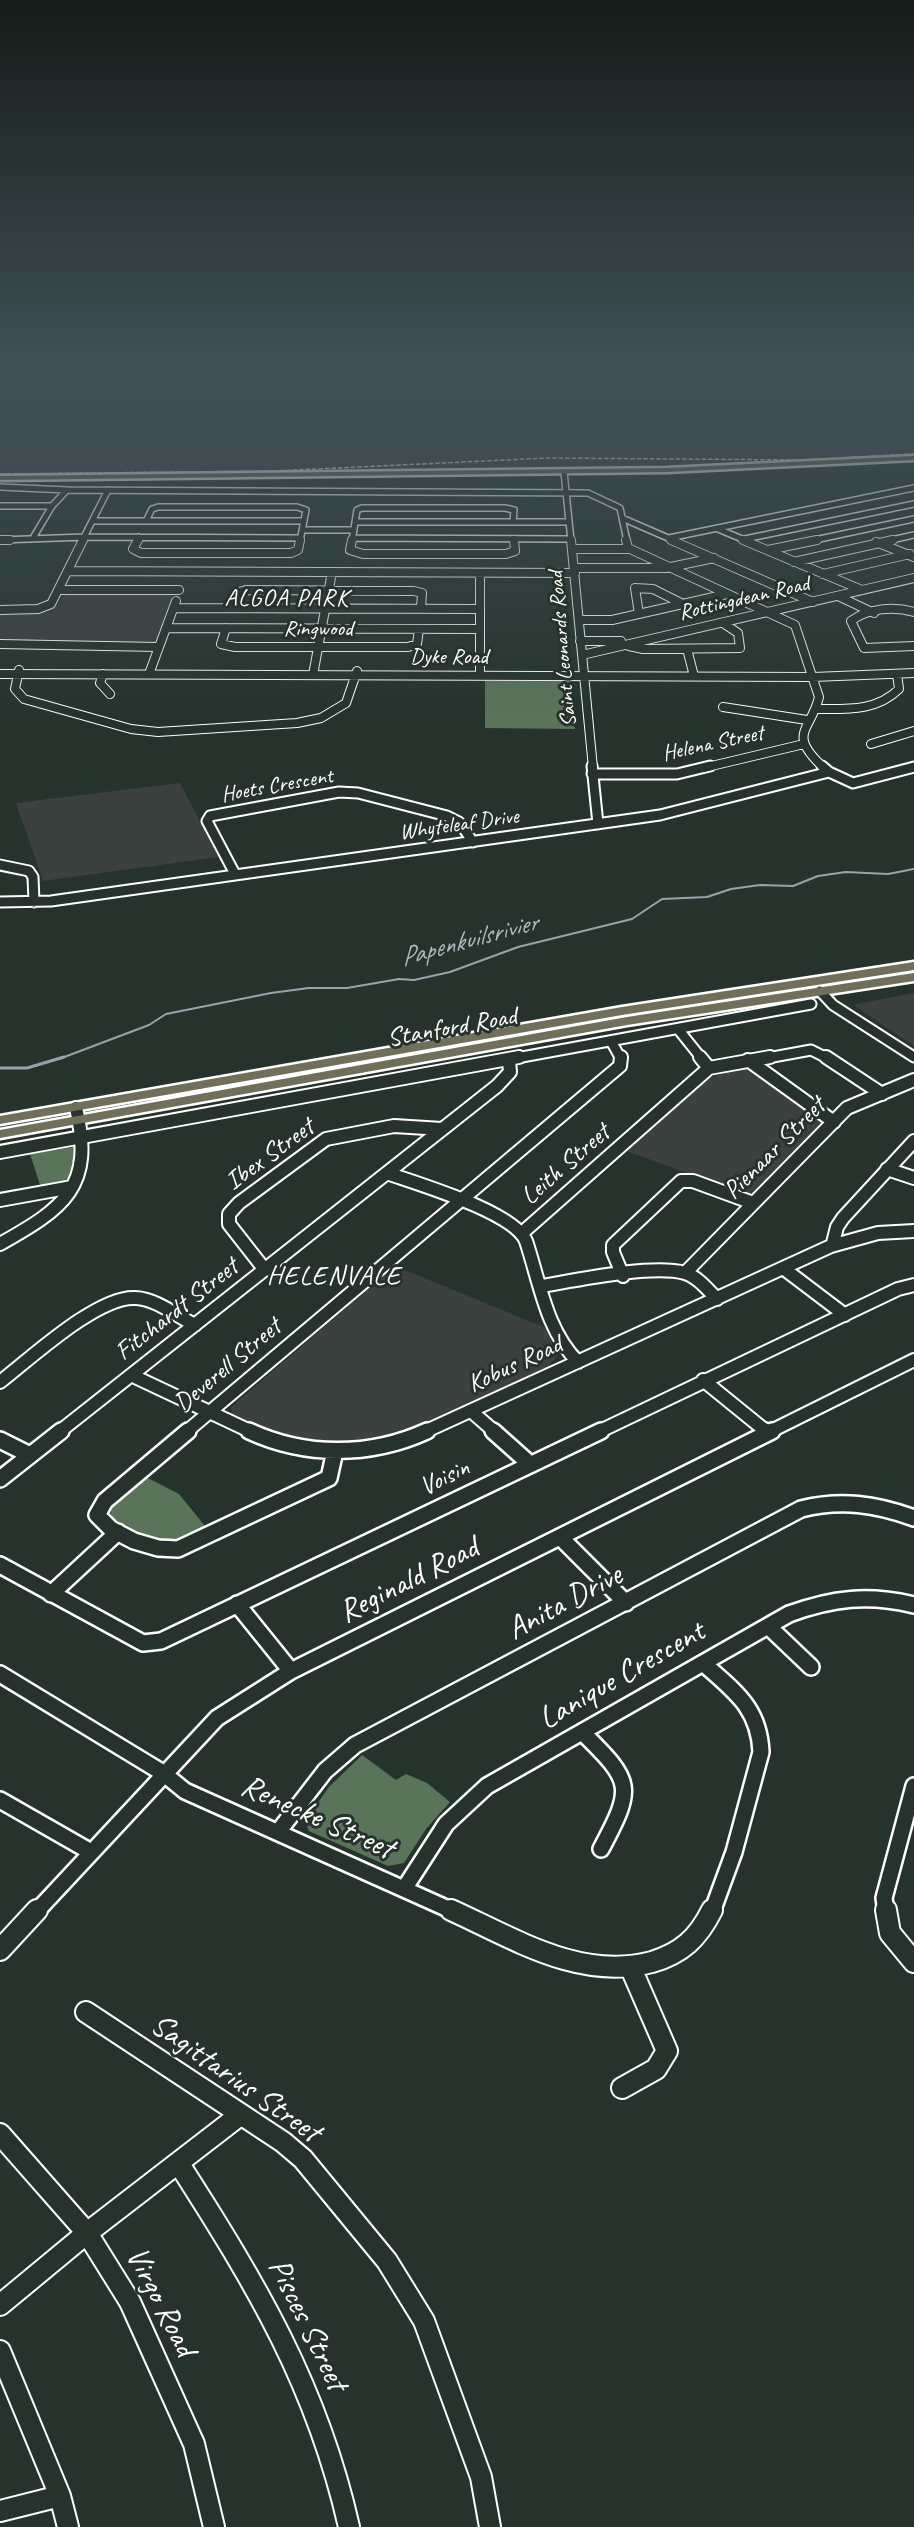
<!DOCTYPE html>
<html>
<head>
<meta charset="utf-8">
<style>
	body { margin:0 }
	canvas { display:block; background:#26332d }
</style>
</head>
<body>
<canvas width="914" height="2527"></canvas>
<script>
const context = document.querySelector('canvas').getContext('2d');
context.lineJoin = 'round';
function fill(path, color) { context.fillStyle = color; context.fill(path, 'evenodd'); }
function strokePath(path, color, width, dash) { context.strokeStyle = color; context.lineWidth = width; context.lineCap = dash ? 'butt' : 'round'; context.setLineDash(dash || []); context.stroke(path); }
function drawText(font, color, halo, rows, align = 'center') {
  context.font = font + ' Caveat,sans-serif'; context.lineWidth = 6; context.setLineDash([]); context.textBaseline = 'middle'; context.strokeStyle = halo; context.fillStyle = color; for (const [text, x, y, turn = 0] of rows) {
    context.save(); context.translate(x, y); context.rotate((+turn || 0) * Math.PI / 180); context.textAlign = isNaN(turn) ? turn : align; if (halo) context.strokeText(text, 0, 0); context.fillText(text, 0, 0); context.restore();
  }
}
fill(new Path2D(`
	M0 364H914V457L739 466 0 476Z
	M64 593H173L155 644 0 643V612L42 611 58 605Z
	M180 783 218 857 43 881 16 803Z
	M914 993V1046L855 1006 856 1004Z
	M741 1067 749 1069 819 1118 822 1125 754 1194 746 1195 627 1151 710 1078Z
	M395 1266 546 1328 557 1356 548 1367 404 1433 365 1443H322L295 1440 232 1416 231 1407Z`), '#3b413f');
fill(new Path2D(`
	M485 681H570L575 729 485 728Z
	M73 1147 77 1151C73 1182 71 1181 41 1188L30 1154Z
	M146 1477 179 1494 205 1526 172 1543 155 1542 110 1517 112 1506Z
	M362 1755 396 1780 406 1774 427 1783 450 1802 426 1829 404 1863 388 1866 309 1831 305 1821 329 1787Z`), '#5a745a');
strokePath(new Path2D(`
	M59 1059 149 1025 166 1014 271 993 309 988H347L399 979 414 980 450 972 518 947 632 919 662 899 707 897 731 889 760 885 793 886 818 876 846 872 888 874 914 869`), '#94a4aa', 2);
strokePath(new Path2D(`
	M0 1068H27L64 1057`), '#94a4aa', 3);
const minorFar5 = new Path2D(`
	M564 472 571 541
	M0 487 67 490 588 493 620 508 627 541
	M0 506H52
	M622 518 675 541
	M93 521H304
	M146 521 152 509 158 507H297L306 510 300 541
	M356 522H568
	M718 529 747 541
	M303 530H354
	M33 538 52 506 67 490
	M353 538 570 539
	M669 538 914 488
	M745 539 914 504
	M0 540 85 537 300 538
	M82 541 108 490
	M137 541 139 537
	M352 541 357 510 362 508H505L514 510 513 522
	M810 541 914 519
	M887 541 914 535`);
const minorFar4 = new Path2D(`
	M0 540H10
	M138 540 133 549 141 553H291L298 550 300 540
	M352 540 350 550 363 554H506L515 551 514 540
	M571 540 593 768
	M626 540 628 548 795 625 819 697C811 731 786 733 824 768
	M671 540 813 602
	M743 540 862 590
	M876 542 914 557
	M572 549H630
	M768 550 817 540
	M794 562 893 540
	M575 568H666L714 558
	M68 571 575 573
	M480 573V675
	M823 574 910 554
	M59 590H179
	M838 596 874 613
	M174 608 480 609
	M230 608 235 593 246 590 414 591 422 593 421 608
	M0 610 38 609 51 604 83 540
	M914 612C894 606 868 608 851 621L864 648 914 646
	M639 614 635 588 653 589 683 604
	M579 620H612L727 594
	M166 628 480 629
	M226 628 221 644 235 647H408L417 644 419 629
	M580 641H621
	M0 644 158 647
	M629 646 643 649 740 648 738 633 723 623
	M687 649 694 676
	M582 655 914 578
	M19 670 15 689 24 699 131 729 158 732 297 723 321 718 346 703 357 671
	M0 674 813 677 914 673
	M103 674 100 683 110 694
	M149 674 176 601
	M313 675 332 572
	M723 707 807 720
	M815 709C845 709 876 712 899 689L897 674
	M871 744 914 731
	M703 768 804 744
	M911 768 914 767`);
const minorFar3 = new Path2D(`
	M592 766 598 824
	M822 766 829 772
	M592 774H677L710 766
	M0 865 29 871 33 877 34 902
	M235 874 207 821 210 816 339 792 358 793 447 816 459 822 473 842
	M0 902 51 901 660 815 829 772 853 783 914 767
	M820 991 833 1005 914 1057
	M678 1029 702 1059
	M611 1041 621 1059
	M511 1059 811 1004
	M762 1059 811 1050 829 1059`);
const minorFar2 = new Path2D(`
	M826 1057 882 1094
	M748 1060 834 1122
	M709 1068 770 1057
	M0 1152 519 1057
	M887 1169 914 1178
	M387 1173C418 1184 514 1212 526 1241 540 1283 546 1330 578 1362
	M0 1200 72 1187
	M522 1233 709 1068 700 1057
	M833 1243 837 1227 843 1218 914 1141
	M0 1244C64 1208 95 1187 76 1108
	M783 1268 845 1315
	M265 1270 229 1224V1214L239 1203 326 1139 394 1126 442 1129
	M685 1273 847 1108 914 1080
	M623 1276 613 1252V1245L681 1181H693L753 1203
	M542 1286C577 1280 652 1264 685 1273 698 1277 708 1290 717 1299
	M131 1375 252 1432
	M703 1380 767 1432
	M0 1382C30 1359 98 1295 136 1298 156 1299 177 1316 195 1325
	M471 1411 495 1432
	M59 1432 497 1086 510 1072 509 1060
	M186 1432 620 1066 621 1057
	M424 1432 831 1246 878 1233 914 1231
	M598 1432 898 1289 914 1285
	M769 1432 914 1360`);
const minorFar1 = new Path2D(`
	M188 1431 105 1501 97 1515 111 1529 134 1541 158 1548 178 1549 329 1478 335 1451
	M249 1431C305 1457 370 1457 427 1431
	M493 1431 530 1464
	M765 1431 768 1433
	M0 1440 30 1455
	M0 1479 61 1431
	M560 1537 626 1603
	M0 1565 143 1643 161 1641 601 1431
	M51 1594 118 1532
	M237 1604 291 1671
	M768 1626 811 1667
	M703 1663C734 1691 759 1707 761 1752L734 1852 712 1912
	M0 1674 163 1773 185 1791 455 1912
	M583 1733C633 1782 634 1787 601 1849
	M0 1800 91 1852
	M278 1832 325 1771 355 1745 801 1509C841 1499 876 1504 914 1518
	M404 1889 446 1824 487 1786 789 1614C833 1598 868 1594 914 1605
	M36 1912 217 1718 291 1671 772 1431
	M886 1912 884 1898 914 1786`);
const minor = new Path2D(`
	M451 1910C515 1939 580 1981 652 1962 682 1953 698 1938 712 1910
	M886 1910 890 1933 914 1962
	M0 1950 37 1910
	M86 2012 283 2142 303 2159 387 2261 424 2321 481 2477 490 2527
	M622 2088 656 2069 667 2051 630 1966
	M0 2134 87 2233 130 2302 194 2444 214 2527
	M179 2164C256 2284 317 2385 349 2527
	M0 2305 87 2233 240 2115
	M0 2351 60 2496 68 2527
	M0 2511 60 2496`);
const major = new Path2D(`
	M914 456V460L667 472 0 480V476L667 468Z
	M914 962V970L622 1015 0 1124V1116L622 1007Z
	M914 973V981L627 1025 0 1138V1130L627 1017Z`);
strokePath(minorFar5, '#fff', 8);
strokePath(minorFar4, '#fff', 10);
strokePath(minorFar3, '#fff', 13);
strokePath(minorFar2, '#fff', 16);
strokePath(minorFar1, '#fff', 20);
strokePath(minor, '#fff', 24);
strokePath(major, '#fff', 5);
strokePath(minorFar5, '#26332d', 5);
strokePath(minorFar4, '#26332d', 8);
strokePath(minorFar3, '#26332d', 9);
strokePath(minorFar2, '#26332d', 12);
strokePath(minorFar1, '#26332d', 15);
strokePath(minor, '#26332d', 20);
fill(major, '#706f59');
strokePath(new Path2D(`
	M0 474 274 471 547 458 801 460 914 454`), '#fff', 1.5, [4.5, 2]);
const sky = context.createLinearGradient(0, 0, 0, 718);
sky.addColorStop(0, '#151c19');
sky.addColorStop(0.51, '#415057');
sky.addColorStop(1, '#41505700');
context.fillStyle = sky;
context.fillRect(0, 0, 914, 718);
drawText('22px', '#fff', '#26332d', [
	["Rottingdean Road",744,599,-13],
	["Ringwood",318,629],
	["Saint Leonards Road",563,649,-95],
	["Dyke Road",449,657],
	["Helena Street",713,744,-12],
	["Hoets Crescent",277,786,-10],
	["Whyteleaf Drive",459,825,-8]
]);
context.letterSpacing = '1.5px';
drawText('24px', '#fff', '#26332d', [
	["ALGOA PARK",287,599]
]);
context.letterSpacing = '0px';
drawText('26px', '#fff', '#26332d', [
	["Stanford Road",452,1028,-10],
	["Pienaar Street",775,1149,-45],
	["Ibex Street",270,1155,-36],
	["Leith Street",566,1165,-41],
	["Fitchardt Street",177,1310,-38],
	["Kobus Road",515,1365,-25],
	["Deverell Street",228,1366,-40],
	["Voisin",445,1478,-26]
]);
drawText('italic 27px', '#afbbc0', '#26332d', [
	["Papenkuilsrivier",469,941,-15]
]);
context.letterSpacing = '1.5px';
drawText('27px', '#fff', '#26332d', [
	["HELENVALE",334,1277]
]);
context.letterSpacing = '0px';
drawText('32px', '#fff', '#26332d', [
	["Reginald Road",409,1581,-27],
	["Anita Drive",565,1603,-28],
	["Lanique Crescent",622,1676,-30],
	["Renecke Street",317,1818,24],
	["Sagittarius Street",235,2079,35],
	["Virgo Road",160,2302,63],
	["Pisces Street",307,2325,64]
]);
</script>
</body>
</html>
